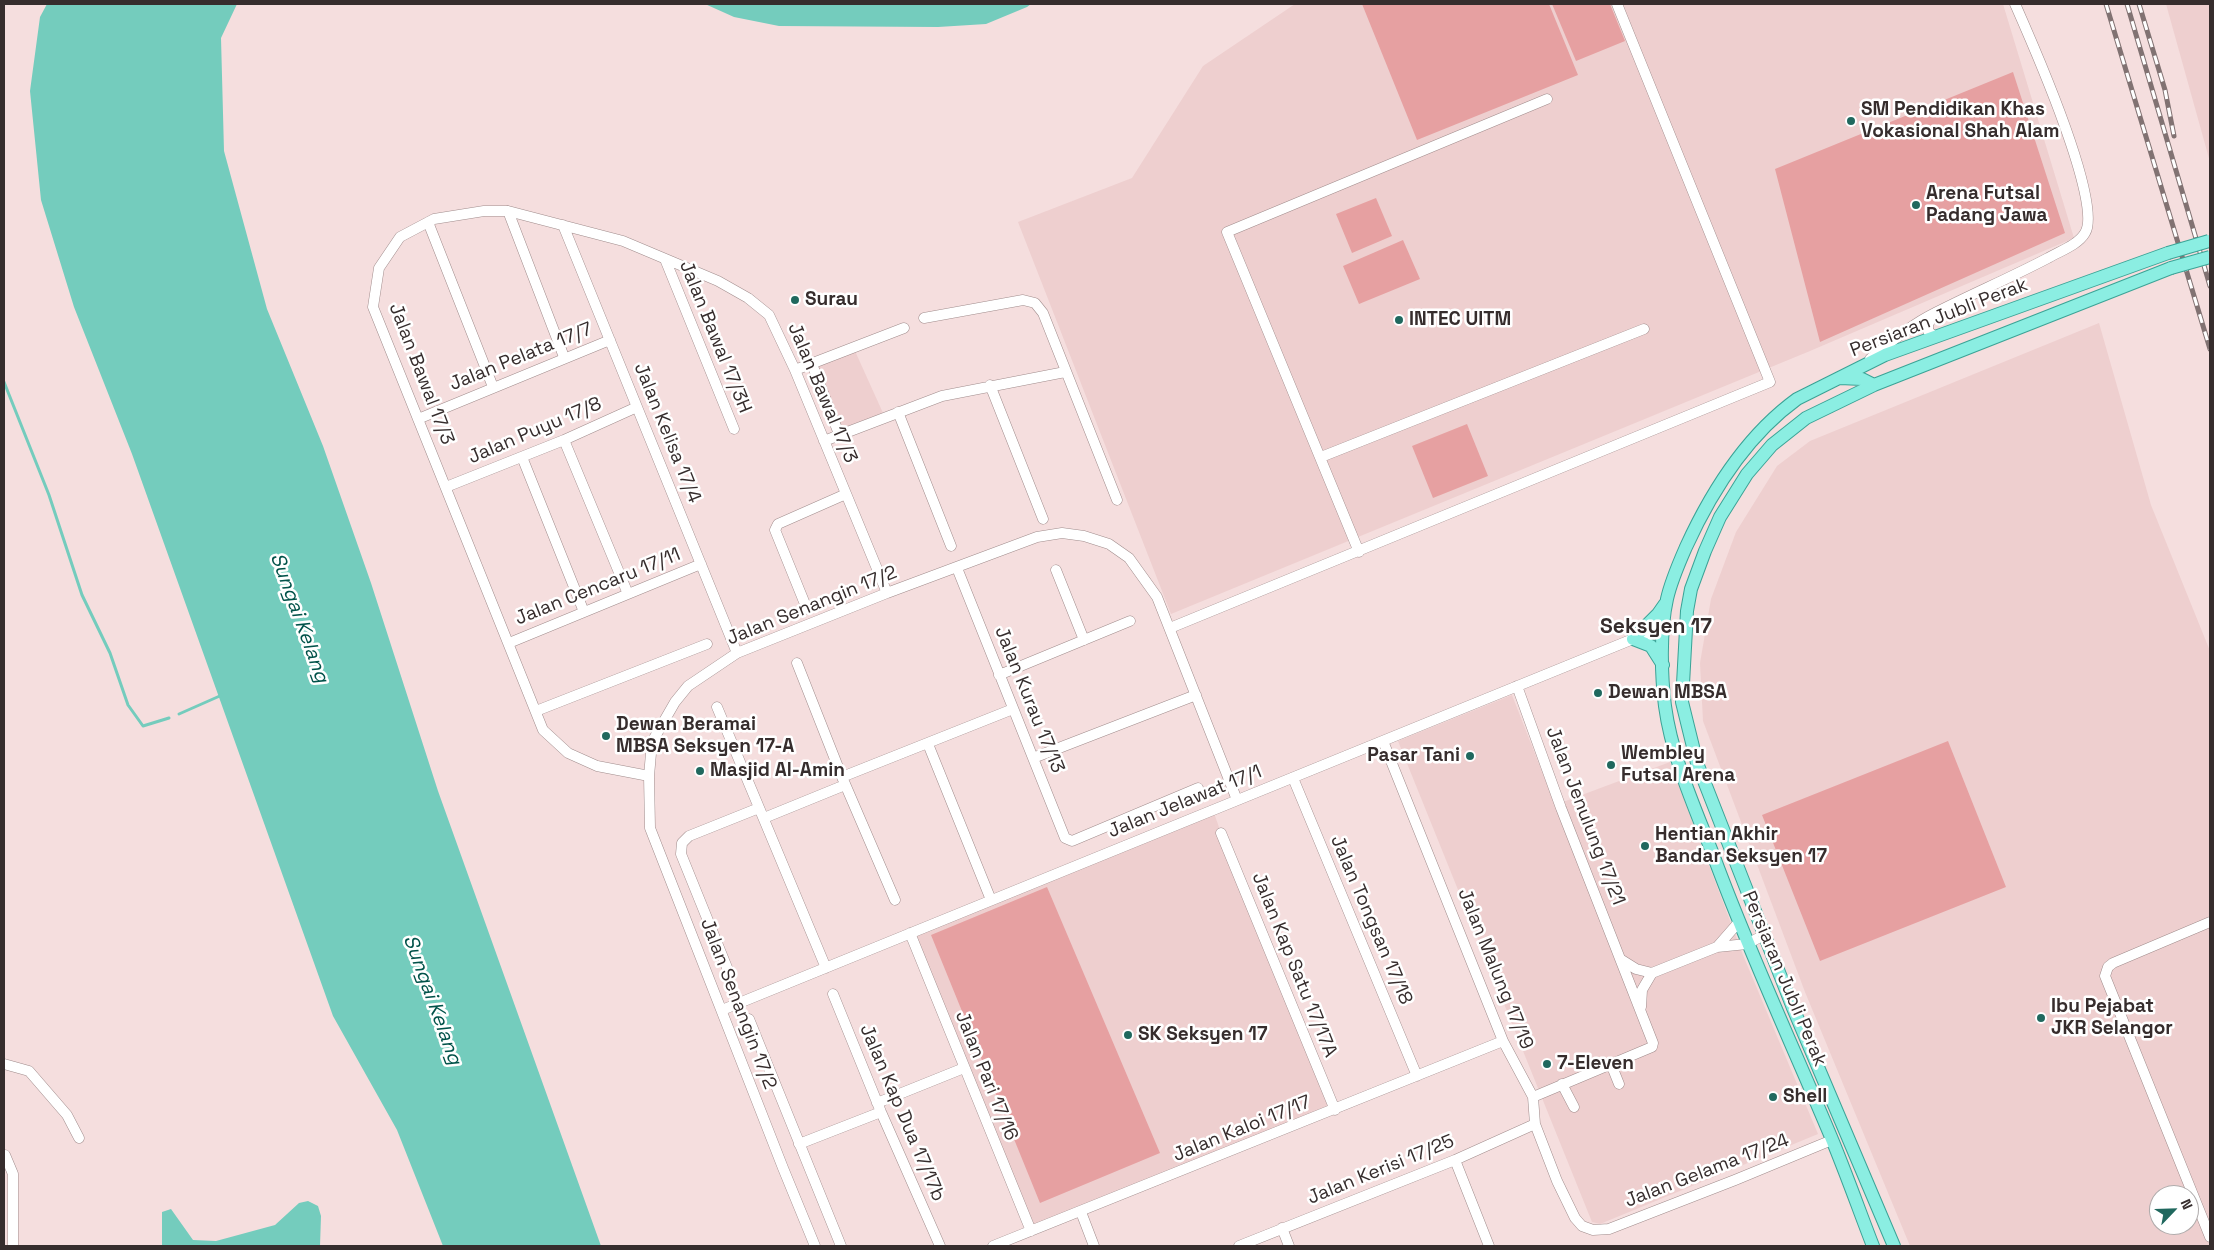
<!DOCTYPE html>
<html>
<head>
<meta charset="utf-8">
<style>
	body { margin:0 }
	#map { position:relative; width:2214px; height:1250px; overflow:hidden; background:#f5dede; font-family:"Space Grotesk",sans-serif }
	canvas { display:block }
	.frame { position:absolute; inset:0; border:5px solid #362d2d; pointer-events:none }
	.north { position:absolute; left:2149px; top:1185px; width:50px; height:50px; box-sizing:border-box; background:#fff; border:1px solid #afabab; border-radius:50%; rotate:66deg; font-size:14px; font-weight:700; line-height:20px; text-align:center; color:#362d2d }
	.north::after { content:''; display:block; margin:auto; width:18px; height:22px; background:#20685e; clip-path:polygon(50% 0,100% 100%,50% 72%,0 100%) }
</style>
</head>
<body>
<div id="map">
<canvas width="2214" height="1250"></canvas>
<div class="frame"></div>
<div class="north">N</div>
</div>
<script>
const context = document.querySelector('canvas').getContext('2d');
context.lineJoin = 'round';
function fill(path, color) { context.fillStyle = color; context.fill(path, 'evenodd'); }
function strokePath(path, color, width, dash) { context.strokeStyle = color; context.lineWidth = width; context.lineCap = dash ? 'butt' : 'round'; context.setLineDash(dash || []); context.stroke(path); }
function drawText(font, color, halo, rows, align = 'center') {
  context.font = font + ' "Space Grotesk",sans-serif'; context.lineWidth = 5; context.setLineDash([]); context.textBaseline = 'middle'; context.strokeStyle = halo; context.fillStyle = color; for (const [text, x, y, turn = 0] of rows) {
    context.save(); context.translate(x, y); context.rotate((+turn || 0) * Math.PI / 180); context.textAlign = isNaN(turn) ? turn : align; if (halo) context.strokeText(text, 0, 0); context.fillText(text, 0, 0); context.restore();
  }
}
fill(new Path2D(`
	M1295 4H2003L2074 238 1810 351 1171 614 1018 222 1132 178 1203 66Z
	M2166 4H2210V162Z
	M2099 323 2151 505 2210 651V1246H1910L1805 992 1703 721 1700 663 1711 599 1736 532 1777 466 1810 441ZM2159 1195H2189V1225H2159Z
	M855 351 883 413 841 429 817 366Z
	M1512 695 1555 805 1670 762 1743 955 1818 1134 1600 1224 1592 1222 1398 741Z
	M1213 810 1221 833 1335 1110 1031 1231 910 933Z`), '#eecfcf');
fill(new Path2D(`
	M1362 4H1549L1578 75 1417 140Z
	M1552 4H1610L1625 41 1576 61Z
	M2013 72 2065 233 1820 342 1775 169Z
	M1376 198 1392 236 1352 253 1336 214Z
	M1403 240 1420 279 1359 304 1343 266Z
	M1467 424 1488 476 1433 498 1412 446Z
	M1948 741 2006 887 1820 961 1762 815Z
	M1047 887 1160 1153 1040 1203 931 935Z`), '#e6a0a1');
fill(new Path2D(`
	M47 4H237L221 38 224 151 267 309 323 446 371 583 438 791 601 1246H443L397 1130 333 1016 132 454 74 307 41 200 30 91 40 17Z
	M705 4H1031L1027 7 986 24 938 27 779 26 734 17Z
	M308 1201 318 1206 321 1216 320 1246H162V1212L171 1209 193 1240 216 1241 275 1225 299 1203Z`), '#74ccbd');
strokePath(new Path2D(`
	M4 382 49 495 82 595 110 653 128 705 143 726 169 718
	M179 714 222 695`), '#74ccbd', 3);
const minor = new Path2D(`
	M508 211 564 357
	M428 222 493 387
	M563 225 737 653
	M665 259 734 429
	M1933 314 1928 325V331L1935 337
	M924 318 1023 300 1035 303 1043 313 1117 500
	M1870 359C1890 342 1912 324 1935 313 1972 294 2010 278 2048 258 2060 251 2078 245 2085 233 2104 204 2030 38 2015 4
	M812 364 839 434
	M795 370 904 328
	M990 385 1043 519
	M898 412 951 546
	M418 419 610 340
	M564 440 628 594
	M824 441 942 396 1065 372
	M522 457 584 612
	M1321 457 1644 329
	M446 487 564 440 637 407
	M1359 552 1227 232 1547 99
	M957 568 1065 838 1072 841 1198 788
	M1056 570 1084 640
	M807 609 775 530 778 524 846 494
	M1170 628 1770 382 1617 4
	M509 643 701 564
	M797 663 842 777 895 900
	M999 675 1130 621
	M1517 686 1561 808 1653 1043 1652 1047 1533 1097
	M717 707 826 968
	M536 711 707 644
	M1383 741 1503 1041 1533 1097 1535 1124 1557 1181 1575 1218 1582 1226 1593 1230 1609 1229 1735 1180 1832 1140
	M928 744 991 900
	M1033 758 1196 695
	M649 776 597 766 568 753 543 730 373 307 379 268 400 237 434 219 484 211H508L623 241 718 281 748 298 769 315 795 370 887 593
	M842 777 1013 709
	M1293 778 1417 1076
	M764 818 845 785
	M1221 833 1335 1110
	M2210 922 2113 963 2108 967 2105 976 2210 1237
	M910 933 1031 1231
	M1717 947 1738 923
	M1620 959 1636 969 1652 973 1717 947 1747 944 1764 935
	M730 975 681 854 682 843 689 836 759 808
	M833 994 881 1112 940 1246
	M1641 1007 1642 990 1652 973
	M722 1010 1633 639 1663 632
	M749 1019 841 1246
	M4 1064 29 1071 67 1115 79 1138
	M1611 1064 1619 1084
	M1562 1084 1574 1107
	M877 1103 964 1068
	M799 1144 881 1112
	M5 1155 13 1174V1246
	M1455 1160 1489 1246
	M1081 1212 1094 1246
	M1282 1228 1289 1246
	M815 1246 783 1168 650 828 649 776 652 742 675 702 688 686 737 653 887 593 1037 537 1062 533 1084 536 1109 544 1129 558 1157 597 1237 800
	M993 1246 1503 1041
	M1239 1246 1455 1160 1535 1124`);
const major = new Path2D(`
	M1840 378 1862 379 1874 385
	M1633 639 1658 614 1665 604
	M1633 639 1651 646 1663 665
	M1873 1246C1859 1210 1846 1173 1831 1137 1792 1044 1749 952 1714 857 1695 808 1672 758 1665 706 1661 675 1660 630 1667 599 1671 581 1679 563 1686 547 1712 490 1746 436 1797 399L1885 355 2168 253
	M1894 1246 1793 1008 1697 763 1682 702 1687 611 1691 589 1705 551 1720 517 1747 474 1772 445 1806 418 1874 385 2171 268`);
strokePath(minor, '#a08c8c', 11);
strokePath(major, '#3ba396', 14);
strokePath(minor, '#fff', 10);
strokePath(major, '#8beee2', 12);
const rail = new Path2D(`
	M2106 4 2210 349
	M2127 4 2210 286
	M2139 4 2165 90 2174 136`);
strokePath(rail, '#817272', 5);
strokePath(rail, '#fff', 3, [9]);
const majorBridge = new Path2D(`
	M2168 253 2209 241
	M2171 268 2210 257`);
strokePath(majorBridge, '#3ba396', 14, []);
strokePath(majorBridge, '#8beee2', 12);
for (const [x, y, r, color] of [
	[1851,121,5,"#20685e"],
	[1916,205,5,"#20685e"],
	[795,300,5,"#20685e"],
	[1399,320,5,"#20685e"],
	[1598,693,5,"#20685e"],
	[606,736,5,"#20685e"],
	[1470,756,5,"#20685e"],
	[1611,765,5,"#20685e"],
	[700,771,5,"#20685e"],
	[1645,846,5,"#20685e"],
	[2041,1018,5,"#20685e"],
	[1128,1035,5,"#20685e"],
	[1547,1064,5,"#20685e"],
	[1773,1097,5,"#20685e"]
]) { const dot = new Path2D(); dot.arc(x, y, r, 0, 2 * Math.PI); context.fillStyle = color; context.fill(dot); strokePath(dot, '#fff', 2); }
drawText('bold 19px', '#362d2d', '#fff', [
	["SM Pendidikan Khas",1861,110],
	["Vokasional Shah Alam",1861,132],
	["Arena Futsal",1926,194],
	["Padang Jawa",1926,216],
	["Surau",805,300],
	["INTEC UITM",1409,320],
	["Dewan MBSA",1608,693],
	["Dewan Beramai",616,725],
	["MBSA Seksyen 17-A",616,747],
	["Wembley",1621,754],
	["Futsal Arena",1621,776],
	["Pasar Tani",1460,756,"right"],
	["Masjid Al-Amin",710,771],
	["Hentian Akhir",1655,835],
	["Bandar Seksyen 17",1655,857],
	["Ibu Pejabat",2051,1007],
	["JKR Selangor",2051,1029],
	["SK Seksyen 17",1138,1035],
	["7-Eleven",1557,1064],
	["Shell",1783,1097]
], 'left');
drawText('19px', '#362d2d', '#fff', [
	["Persiaran Jubli Perak",1939,318,-21],
	["Jalan Bawal 17/3H",715,337,68],
	["Jalan Pelata 17/7",521,357,-22],
	["Jalan Bawal 17/3",421,374,69],
	["Jalan Bawal 17/3",822,393,67],
	["Jalan Puyu 17/8",535,431,-23],
	["Jalan Kelisa 17/4",667,433,68],
	["Jalan Cencaru 17/11",598,587,-22],
	["Jalan Senangin 17/2",812,606,-22],
	["Jalan Kurau 17/13",1029,700,68],
	["Jalan Jelawat 17/1",1185,802,-22],
	["Jalan Jenulung 17/21",1585,816,69],
	["Jalan Tongsan 17/18",1371,920,67],
	["Jalan Kap Satu 17/17A",1294,965,68],
	["Jalan Malung 17/19",1495,969,68],
	["Persiaran Jubli Perak",1784,979,67],
	["Jalan Senangin 17/2",738,1004,69],
	["Jalan Pari 17/16",986,1076,68],
	["Jalan Kap Dua 17/17b",902,1113,67],
	["Jalan Kaloi 17/17",1242,1129,-22],
	["Jalan Kerisi 17/25",1381,1170,-22],
	["Jalan Gelama 17/24",1707,1171,-21]
]);
drawText('italic 20px', '#005249', '#fff', [
	["Sungai Kelang",299,618,70],
	["Sungai Kelang",432,1000,70]
]);
drawText('bold 21px', '#362d2d', '#fff', [
	["Seksyen 17",1656,627]
]);
</script>
</body>
</html>
